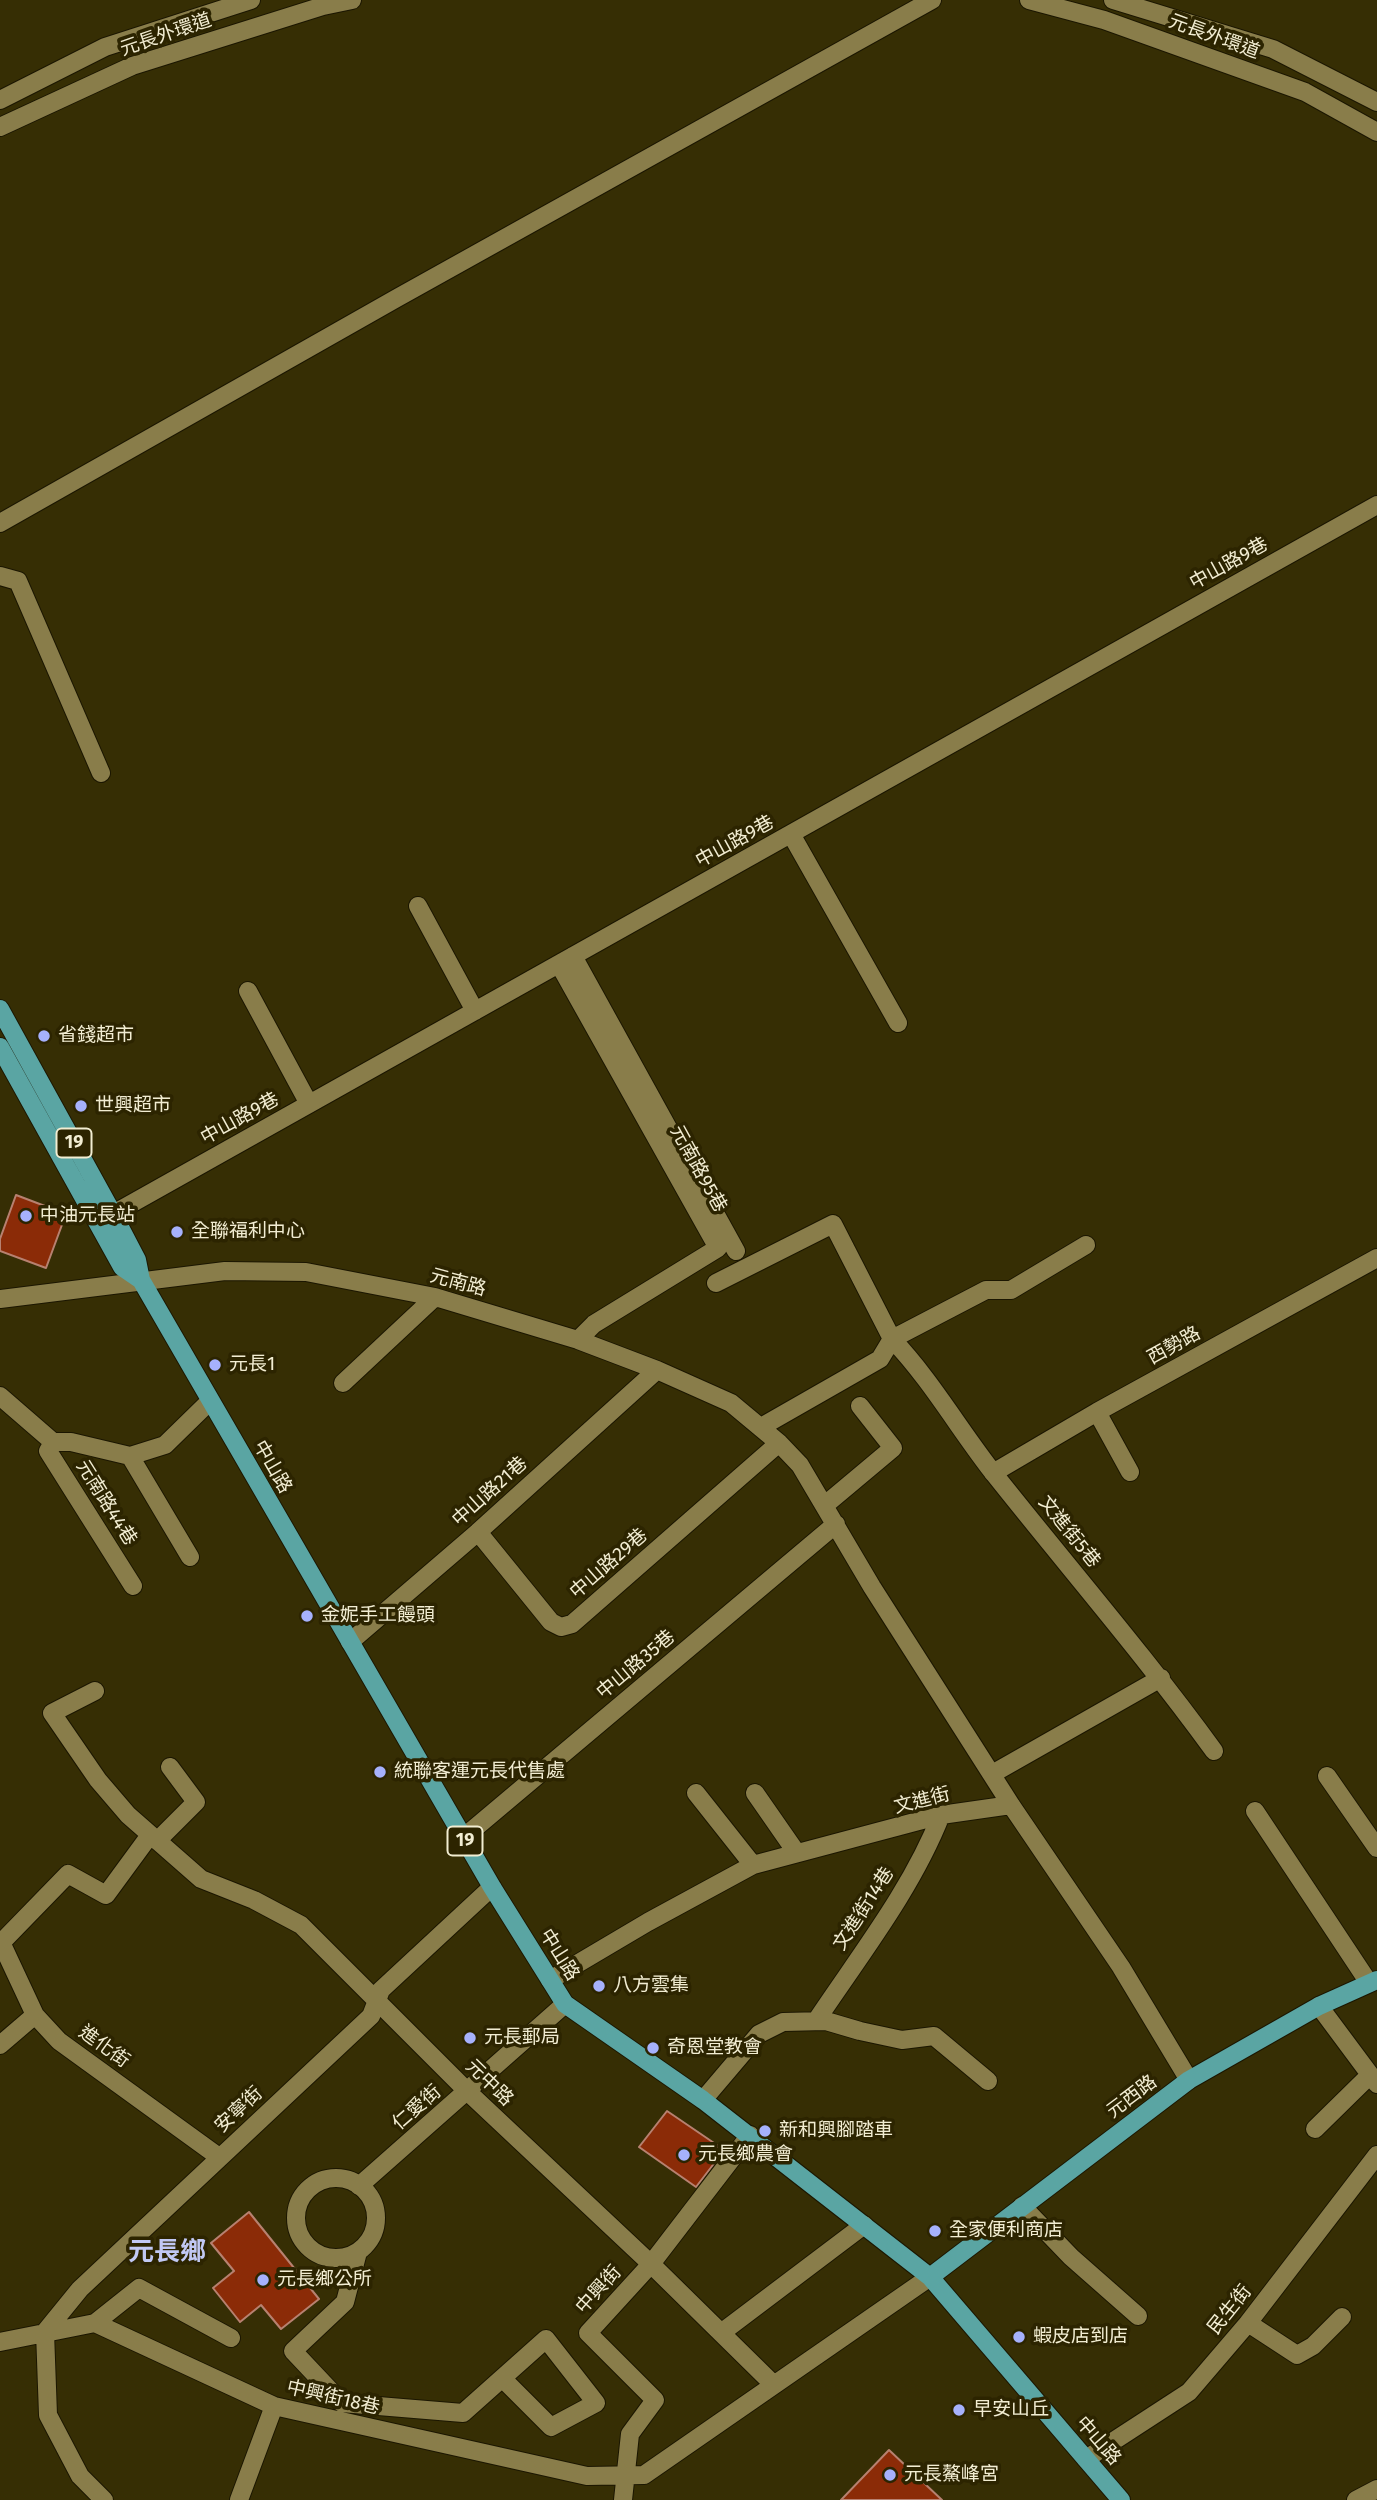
<!DOCTYPE html>
<html>
<head>
<meta charset="utf-8">
<style>
	body { margin:0 }
	canvas { display:block; background:#362e04 }
</style>
</head>
<body>
<canvas width="1377" height="2500"></canvas>
<script>
const context = document.querySelector('canvas').getContext('2d');
context.lineJoin = 'round';
function fill(path, color) { context.fillStyle = color; context.fill(path, 'evenodd'); }
function strokePath(path, color, width, dash) { context.strokeStyle = color; context.lineWidth = width; context.lineCap = dash ? 'butt' : 'round'; context.setLineDash(dash || []); context.stroke(path); }
function drawText(font, color, halo, rows, align = 'center') {
  context.font = font + ' "Fira Sans","Noto Sans TC",sans-serif'; context.lineWidth = 7; context.setLineDash([]); context.textBaseline = 'middle'; context.strokeStyle = halo; context.fillStyle = color; for (const [text, x, y, turn = 0] of rows) {
    context.save(); context.translate(x, y); context.rotate((+turn || 0) * Math.PI / 180); context.textAlign = isNaN(turn) ? turn : align; if (halo) context.strokeText(text, 0, 0); context.fillText(text, 0, 0); context.restore();
  }
}
const building = new Path2D(`
	M16 1195 66 1214 46 1268 0 1251V1239Z
	M667 2111 717 2145 719 2157 696 2187 639 2147Z
	M249 2212 319 2299 281 2329 261 2305 240 2322 213 2288 234 2271 211 2243Z
	M889 2450 942 2500H841Z`);
fill(building, '#8b2b07');
strokePath(building, '#b78170', 2);
const minor = new Path2D(`
	M1029 0 1104 20 1305 92 1377 132
	M1113 0 1273 49 1377 102
	M0 100 105 47 251 0
	M0 127 132 66 323 6 352 0
	M0 523 397 298 932 0
	M0 576 18 581 101 773
	M791 834 898 1023
	M418 906 475 1011
	M573 956 736 1251
	M559 964 718 1248 594 1324 578 1340
	M248 991 309 1104
	M113 1214 1377 505
	M1086 1245 1011 1290H986L892 1339C932 1381 960 1431 995 1475 1068 1567 1145 1656 1214 1751
	M716 1283 833 1224 892 1339 880 1359 761 1427
	M0 1299 225 1271 306 1272 435 1297 578 1340 657 1370 731 1403 779 1443 800 1465 872 1587 1011 1805 1121 1967 1189 2080
	M343 1383 435 1297
	M0 1396 53 1442H71L130 1456 165 1445 210 1401
	M1097 1412 1130 1472
	M53 1442 48 1451 133 1586
	M130 1456 190 1557
	M993 1473 1097 1412 1377 1258
	M825 1505 893 1448 860 1406
	M478 1532 551 1622 561 1627 572 1624 779 1443
	M350 1642 478 1532 657 1370
	M95 1691 52 1713 98 1780 128 1815 201 1879 254 1900 301 1925 468 2092 651 2264 774 2385
	M992 1774 1161 1678
	M1327 1776 1377 1848
	M696 1793 753 1865
	M755 1793 796 1852
	M1255 1811 1369 1983
	M463 1838 836 1524
	M157 1841 196 1802 170 1767
	M0 1940 35 2015 59 2041 219 2157
	M1 1943 68 1874 106 1895 150 1835
	M550 1980 648 1922 753 1865 941 1815 1011 1805
	M1319 2006 1377 2084
	M816 2021C860 1955 912 1889 941 1815
	M0 2045 35 2015
	M703 2100 759 2034 783 2022 826 2021 860 2031 902 2040 934 2036 988 2081
	M1315 2129 1370 2075
	M296 2218a40 40 0 1 1 80 0a40 40 0 1 1-80 0Z
	M359 2186 565 2004
	M1022 2206 1071 2257 1138 2316
	M358 2252 345 2302 293 2351 342 2403 463 2413 546 2339 596 2403 551 2427 502 2378
	M95 2323 139 2288 231 2338
	M1248 2323 1297 2355 1313 2346 1342 2317
	M45 2332 80 2289 371 2016 381 1990 492 1887
	M45 2332 48 2415 80 2476 104 2500
	M721 2333 864 2225
	M0 2342 95 2323 274 2406 587 2476 644 2475 930 2277
	M1086 2459 1189 2392 1248 2323 1377 2155
	M239 2500 274 2406
	M623 2500 630 2434 655 2400 588 2333 651 2264 750 2135
	M1356 2500 1377 2489`);
const major = new Path2D(`
	M0 1009 113 1214 137 1260 141 1280 492 1887 565 2004 703 2100 930 2277 1121 2500
	M0 1047 122 1267 141 1280
	M930 2277 1189 2080 1319 2006 1377 1980`);
strokePath(minor, '#1b1600', 20);
strokePath(major, '#1b1600', 20);
strokePath(minor, '#897d4a', 18);
strokePath(major, '#5aa5a3', 18);
for (const [x, y, r, color] of [
	[44,1036,7,"#a6b1fc"],
	[81,1106,7,"#a6b1fc"],
	[26,1216,7,"#a6b1fc"],
	[177,1232,7,"#a6b1fc"],
	[215,1365,7,"#a6b1fc"],
	[307,1616,7,"#a6b1fc"],
	[380,1772,7,"#a6b1fc"],
	[599,1986,7,"#a6b1fc"],
	[470,2038,7,"#a6b1fc"],
	[653,2048,7,"#a6b1fc"],
	[765,2131,7,"#a6b1fc"],
	[684,2155,7,"#a6b1fc"],
	[935,2231,7,"#a6b1fc"],
	[263,2280,7,"#a6b1fc"],
	[1019,2337,7,"#a6b1fc"],
	[959,2410,7,"#a6b1fc"],
	[890,2475,7,"#a6b1fc"]
]) { const dot = new Path2D(); dot.arc(x, y, r, 0, 2 * Math.PI); context.fillStyle = color; context.fill(dot); strokePath(dot, '#2c2400', 2.5); }
for (const [x, y, w] of [
	[74,1143,35],
	[465,1841,35]
]) { const box = new Path2D(); box.roundRect(x - w / 2, y - 14.5, w, 29, 5); context.fillStyle = '#2c2400'; context.fill(box); strokePath(box, '#f2edd2', 2); }
drawText('bold 18px', '#f2edd2', null, [
	["19",74,1143],
	["19",465,1841]
]);
drawText('19px', '#f2edd2', '#2c2400', [
	["元長外環道",166,35,-19],
	["元長外環道",1214,37,20],
	["中山路9巷",1229,564,-29],
	["中山路9巷",735,842,-29],
	["中山路9巷",240,1119,-29],
	["元南路95巷",698,1169,61],
	["元南路",458,1283,15],
	["西勢路",1174,1346,-29],
	["中山路",272,1467,60],
	["中山路21巷",490,1492,-42],
	["元南路44巷",106,1503,58],
	["文進街5巷",1069,1532,51],
	["中山路29巷",609,1564,-41],
	["中山路35巷",636,1665,-40],
	["文進街",922,1801,-14],
	["文進街14巷",864,1909,-57],
	["中山路",559,1955,58],
	["進化街",104,2047,36],
	["元中路",489,2083,44],
	["元西路",1132,2097,-37],
	["仁愛街",417,2108,-41],
	["安寧街",239,2110,-43],
	["中興街",599,2290,-48],
	["民生街",1230,2310,-51],
	["中興街18巷",333,2398,13],
	["中山路",1098,2441,49]
]);
drawText('19px', '#f2edd2', '#2c2400', [
	["省錢超市",58,1036],
	["世興超市",95,1106],
	["中油元長站",40,1216],
	["全聯福利中心",191,1232],
	["元長1",229,1365],
	["金妮手工饅頭",321,1616],
	["統聯客運元長代售處",394,1772],
	["八方雲集",613,1986],
	["元長郵局",484,2038],
	["奇恩堂教會",667,2048],
	["新和興腳踏車",779,2131],
	["元長鄉農會",698,2155],
	["全家便利商店",949,2231],
	["元長鄉公所",277,2280],
	["蝦皮店到店",1033,2337],
	["早安山丘",973,2410],
	["元長鰲峰宮",904,2475]
], 'left');
drawText('bold 26px', '#c1c8f3', '#2c2400', [
	["元長鄉",167,2253]
]);
</script>
</body>
</html>
